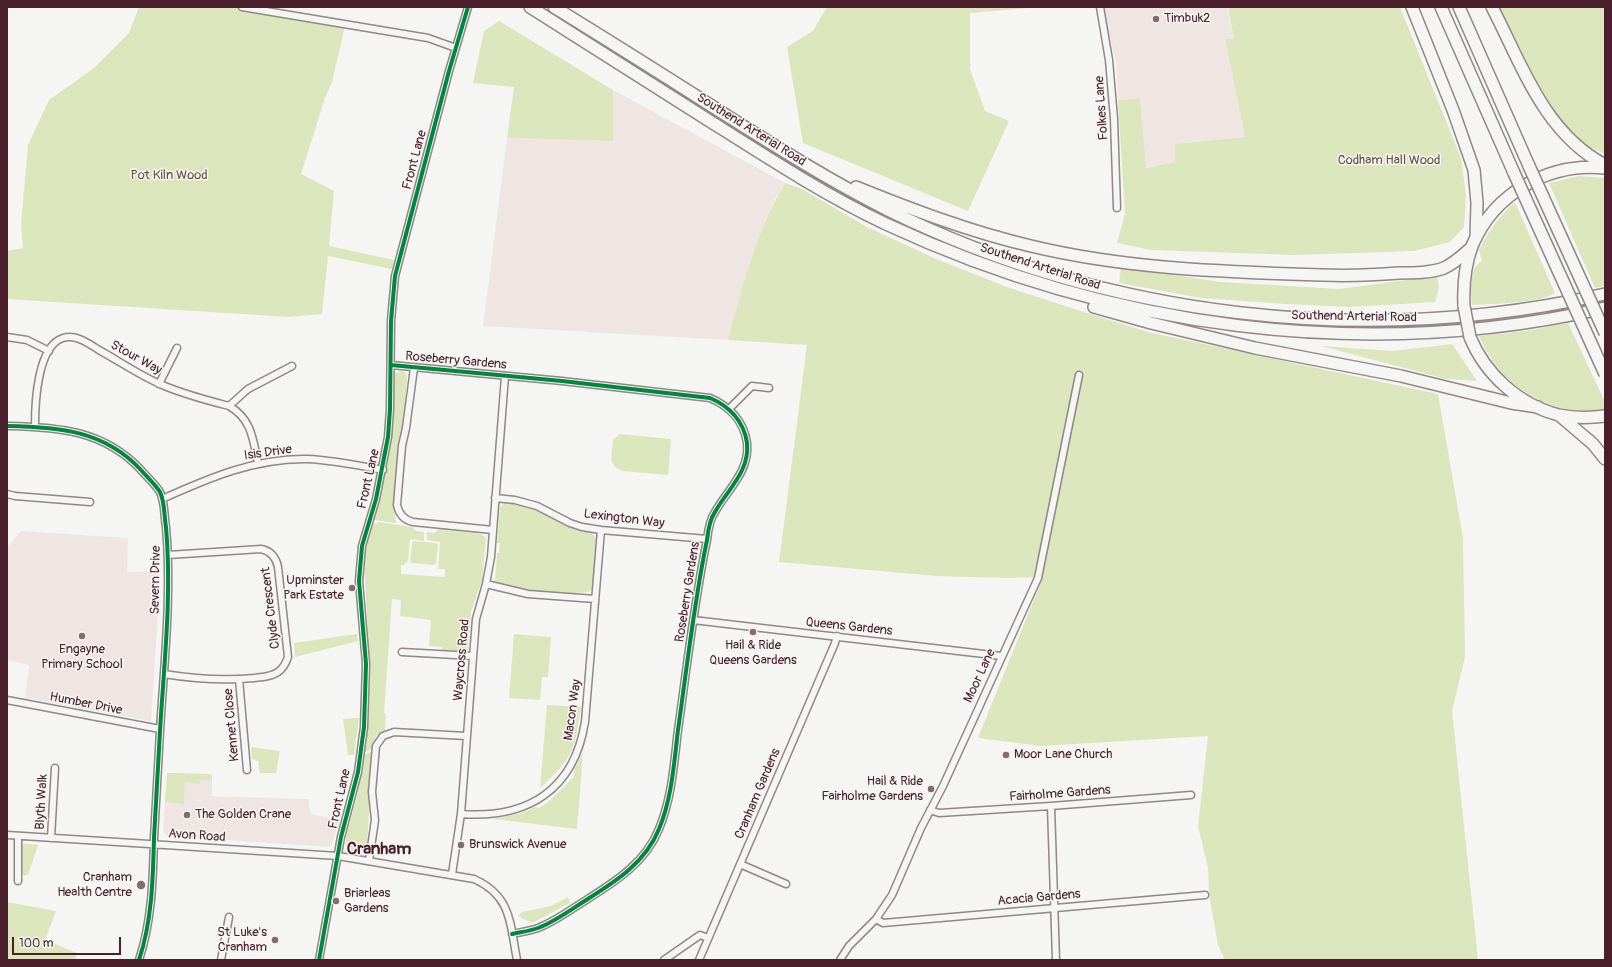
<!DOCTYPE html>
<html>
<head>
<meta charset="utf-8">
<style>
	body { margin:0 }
	#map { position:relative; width:1612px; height:967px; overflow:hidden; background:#f5f5f3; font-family:Pangolin,sans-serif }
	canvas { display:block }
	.frame { position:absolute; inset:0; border:8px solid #4a1f2b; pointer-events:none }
	.scale { position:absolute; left:12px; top:937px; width:109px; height:18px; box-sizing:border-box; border:2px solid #4a1f2b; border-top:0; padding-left:5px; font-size:12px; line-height:14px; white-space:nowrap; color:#4a1f2b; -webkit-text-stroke:3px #f6f6f2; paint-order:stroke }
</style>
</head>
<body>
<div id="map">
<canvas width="1612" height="967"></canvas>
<div class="frame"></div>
<div class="scale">100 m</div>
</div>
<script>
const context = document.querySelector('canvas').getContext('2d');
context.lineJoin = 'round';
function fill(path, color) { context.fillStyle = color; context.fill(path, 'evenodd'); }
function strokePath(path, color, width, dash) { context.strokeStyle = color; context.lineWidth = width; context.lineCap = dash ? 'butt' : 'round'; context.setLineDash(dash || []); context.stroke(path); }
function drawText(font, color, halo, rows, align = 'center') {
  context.font = font + ' Pangolin,sans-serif'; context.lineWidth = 3; context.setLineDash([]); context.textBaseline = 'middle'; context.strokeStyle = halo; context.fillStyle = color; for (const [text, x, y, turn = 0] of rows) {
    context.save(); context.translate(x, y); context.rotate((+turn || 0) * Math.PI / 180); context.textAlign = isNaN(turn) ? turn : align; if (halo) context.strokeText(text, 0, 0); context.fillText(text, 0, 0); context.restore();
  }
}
fill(new Path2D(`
	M1103 7H1227L1234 39H1225L1245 137 1175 144V162L1145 168 1140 100H1118L1116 62Z
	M613 90 785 183 775 199 764 225 728 340 483 326 507 138 613 141Z
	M21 531 128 538 127 572 159 571 158 613 151 721 25 698 29 665 7 660V548Z
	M167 773 210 774 212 776V796L308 799 311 814 339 820 333 841 330 847 167 836 163 831Z`), '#efe6e3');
fill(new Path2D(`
	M139 7H241L345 26 332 82 325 98 301 174 334 191 329 246 394 260 392 269 328 256 322 314 288 317 7 299V251L23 248 21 225 28 145 49 100 94 68 129 33Z
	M827 7H1041L970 13V69L985 111 1009 121 968 211 803 143 787 47 813 31Z
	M1228 7H1400L1461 158 1466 195 1464 227 1450 242 1414 251 1294 255 1151 250 1117 243 1125 214 1118 100 1140 99 1146 168 1175 162V144L1245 137 1225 39H1234Z
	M1499 7H1605V154L1588 146 1564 124 1543 96Z
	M499 21 613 90V141L507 138 514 87 473 83 484 31Z
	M1579 176 1605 178V286L1595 288 1549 183Z
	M785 183 802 189 867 227 936 259 1007 287 1071 308 1148 332 1438 394 1463 538 1465 657 1452 711 1478 960H1225L1218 945 1209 894 1208 868 1198 826 1208 736 1041 746 978 738 1043 577 1008 578 936 576 779 562 807 345 728 340C743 286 756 232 785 183Z
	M1515 202 1555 293C1540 303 1491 304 1472 305 1471 291 1468 268 1482 261L1479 250C1488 232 1499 216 1515 202Z
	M1121 267 1221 282 1339 289 1437 276 1439 288 1435 302 1348 307 1287 304 1201 298 1119 283Z
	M1568 323 1605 402V411C1549 416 1501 388 1479 336L1525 331Z
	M1452 344 1477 381 1446 379 1321 346 1392 351Z
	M401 371C406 372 407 374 407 379L403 427 398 444 394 502 396 523 373 520 390 441 393 377 394 374Z
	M620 434 671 439 668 475 623 471 615 467 611 459 613 440Z
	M504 503 528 506 568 526 592 533 597 540V544L594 587 589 592 574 593V595L528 591 497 583 495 581 497 553H499L500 543H497L500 508Z
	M378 522 412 527 416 531 424 532V541L410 539 408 561 404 565H401V574L445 577V569H438L440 542 427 540V532L434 533 439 529 481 534 486 538 482 580 471 612 468 650 465 653 442 652V647L429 646 431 620 400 616 401 600 392 599 384 713 386 714 385 730 376 737 371 749 364 753 368 726 370 667 364 562 368 537 373 523 377 524Z
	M413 541 436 543 438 545 436 563 434 565 411 563 410 561 412 543Z
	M357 634 358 641 295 657 294 643Z
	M514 634 551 637 548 677H542L540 700 509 698Z
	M547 705 581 707C579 718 578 730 575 741 570 760 554 776 540 788Z
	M359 718 354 755H348L343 719Z
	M251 747 280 751 276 773H260L258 761 252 759Z
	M372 751 367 848 361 854 352 852 346 847V837L357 796 364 755Z
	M583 752 577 829 493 819 522 813 535 807 539 808 547 803 564 787 574 776V770Z
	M167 773 210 774 212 776V780H200V784L185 782 184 804 165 802Z
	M20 843 38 845 28 875 24 876 21 873Z
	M568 897 570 903 532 923 518 916 522 912 551 906Z
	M7 902 56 911 45 940 77 953 75 960H7Z`), '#dbe6bd');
const street = new Path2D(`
	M242 7 428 38 456 48
	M1100 7 1109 60 1114 119 1117 208
	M7 337 27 340 49 351
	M391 365 562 381 710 398C729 406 744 421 747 443 750 471 728 489 715 512 710 519 708 531 707 540 694 602 687 667 678 730 674 763 672 798 659 829 645 864 613 883 583 902 569 911 554 922 538 928 530 931 521 932 512 934
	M414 368 406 428 402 446 397 505C399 514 404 520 413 522L493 530
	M159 384 177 348
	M229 406 248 389 292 366
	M729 409 752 386 769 388
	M7 426C58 427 104 430 141 470 147 477 155 484 160 492 165 502 164 516 166 527 172 595 164 664 160 731 158 767 156 803 154 838 153 879 152 921 139 960
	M35 426C35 404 37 346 63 338 76 334 88 343 99 350 119 361 139 375 160 384 182 394 206 400 229 406 252 419 253 440 258 463
	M7 494 15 496 90 502
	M495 498 515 500 537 506 570 523 582 527 601 530 707 539
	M162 499C209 478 255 458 307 459 332 460 357 465 383 470
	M486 584 528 594 595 599
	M693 620 1001 656
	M402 652 473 656
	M164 674C195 679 224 681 254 678 262 677 271 677 278 672 284 668 286 663 288 657L278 567C276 557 271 551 261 549L168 555
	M239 679 247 770
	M7 700 160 729
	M1051 806 1056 960
	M930 810 939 813 1051 806 1191 795
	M461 814C528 819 574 790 585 722L601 530
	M7 835 338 856 474 879C512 896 510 924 517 960
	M18 836V881
	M51 838 55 768
	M369 861 375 820 372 792 376 746 383 736 394 732 466 736
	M740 864 786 884
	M452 874 461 814 476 619 486 584 491 557 505 376
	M876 919 883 923 1205 895
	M221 960 229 917
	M319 960 341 837 358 772 364 727 366 664 359 581 362 546 376 499 388 437 390 409 391 321 395 276 449 71 468 7
	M664 960 700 935 708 938
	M699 960 835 643 837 636
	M840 960 849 946 876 919 892 895 921 828 943 786 1038 578 1079 375`);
const highway = new Path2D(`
	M530 7C592 46 654 86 716 125 771 160 827 196 886 224 1109 328 1364 363 1605 308
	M554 7C614 44 673 81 732 119 783 151 834 183 888 210 1108 318 1366 348 1605 294
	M1412 7 1453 110 1474 170 1477 203 1476 238
	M1441 7 1514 173
	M1459 7 1529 166
	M1492 7C1522 65 1544 133 1605 165
	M856 187C913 210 971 232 1031 246 1126 269 1226 272 1323 275 1349 276 1374 275 1399 273 1414 273 1430 273 1444 268 1455 263 1463 255 1472 247
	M1464 306C1463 286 1465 265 1472 246 1494 193 1549 162 1605 168
	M1094 307 1151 323 1255 348 1401 376 1511 403 1538 407
	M1470 337C1485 374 1519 405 1559 415 1574 418 1590 418 1605 416
	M1559 415 1593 444 1605 459`);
strokePath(street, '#8f8788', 9);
strokePath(highway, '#8f8788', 14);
strokePath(street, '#f5f5f3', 6);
strokePath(highway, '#f5f5f3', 11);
const highwayBridge = new Path2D(`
	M1529 166 1605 333
	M1514 173 1605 374
	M1464 306 1470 337`);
strokePath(highwayBridge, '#8f8788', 14, []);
strokePath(highwayBridge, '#f5f5f3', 11);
strokePath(new Path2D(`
	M391 365 562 381 710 398C729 406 744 421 747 443 750 471 728 489 715 512 710 519 708 531 707 540 694 602 687 667 678 730 674 763 672 798 659 829 645 864 613 883 583 902 569 911 554 922 538 928 530 931 521 932 512 934
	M7 426C58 427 104 430 141 470 147 477 155 484 160 492 165 502 164 516 166 527 172 595 164 664 160 731 158 767 156 803 154 838 153 879 152 921 139 960
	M319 960 341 837 358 772 364 727 366 664 359 581 362 546 376 499 388 437 390 409 391 321 395 276 449 71 468 7`), '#00873e', 4);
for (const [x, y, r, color] of [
	[1156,19,4,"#866a71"],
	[352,588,4,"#866a71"],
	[753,632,4,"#866a71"],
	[82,636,4,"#866a71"],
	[1006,755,4,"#866a71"],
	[931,789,4,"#866a71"],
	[187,815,4,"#866a71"],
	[461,845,4,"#866a71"],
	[141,885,5,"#866a71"],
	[336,901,4,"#866a71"],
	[275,940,4,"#866a71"]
]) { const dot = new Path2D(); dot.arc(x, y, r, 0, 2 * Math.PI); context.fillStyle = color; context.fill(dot); strokePath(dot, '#f6f6f2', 1.5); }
drawText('13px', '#4a1f2b', '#f6f6f2', [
	["Timbuk2",1164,19],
	["Upminster",344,581,"right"],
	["Park Estate",344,596,"right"],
	["Hail & Ride",753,646,"center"],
	["Queens Gardens",753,661,"center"],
	["Engayne",82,650,"center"],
	["Primary School",82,665,"center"],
	["Moor Lane Church",1014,755],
	["Hail & Ride",923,782,"right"],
	["Fairholme Gardens",923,797,"right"],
	["The Golden Crane",195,815],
	["Brunswick Avenue",469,845],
	["Cranham",132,878,"right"],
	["Health Centre",132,893,"right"],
	["Briarleas",344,894],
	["Gardens",344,909],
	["St Luke's",267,933,"right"],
	["Cranham",267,948,"right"]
], 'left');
drawText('13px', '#4a1f2b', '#f6f6f2', [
	["Folkes Lane",1102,108,-94],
	["Southend Arterial Road",751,130,32],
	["Front Lane",415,160,-75],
	["Southend Arterial Road",1040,267,18],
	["Southend Arterial Road",1354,317,1],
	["Stour Way",136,358,29],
	["Roseberry Gardens",456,361,5],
	["Isis Drive",268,453,-8],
	["Front Lane",369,479,-77],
	["Lexington Way",624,519,7],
	["Severn Drive",156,580,-89],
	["Roseberry Gardens",688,592,-81],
	["Clyde Crescent",271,608,-97],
	["Queens Gardens",849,627,6],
	["Waycross Road",462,660,-85],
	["Moor Lane",980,676,-65],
	["Humber Drive",86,704,11],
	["Macon Way",573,710,-82],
	["Kennet Close",232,725,-95],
	["Cranham Gardens",758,794,-67],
	["Fairholme Gardens",1060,794,-4],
	["Front Lane",340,799,-77],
	["Blyth Walk",42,802,-87],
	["Avon Road",197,836,4],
	["Acacia Gardens",1039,898,-5]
]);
drawText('13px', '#694e44', '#f6f6f2', [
	["Codham Hall Wood",1389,161],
	["Pot Kiln Wood",169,176]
]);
drawText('bold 17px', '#4a1f2b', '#f6f6f2', [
	["Cranham",379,850]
]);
</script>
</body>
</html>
